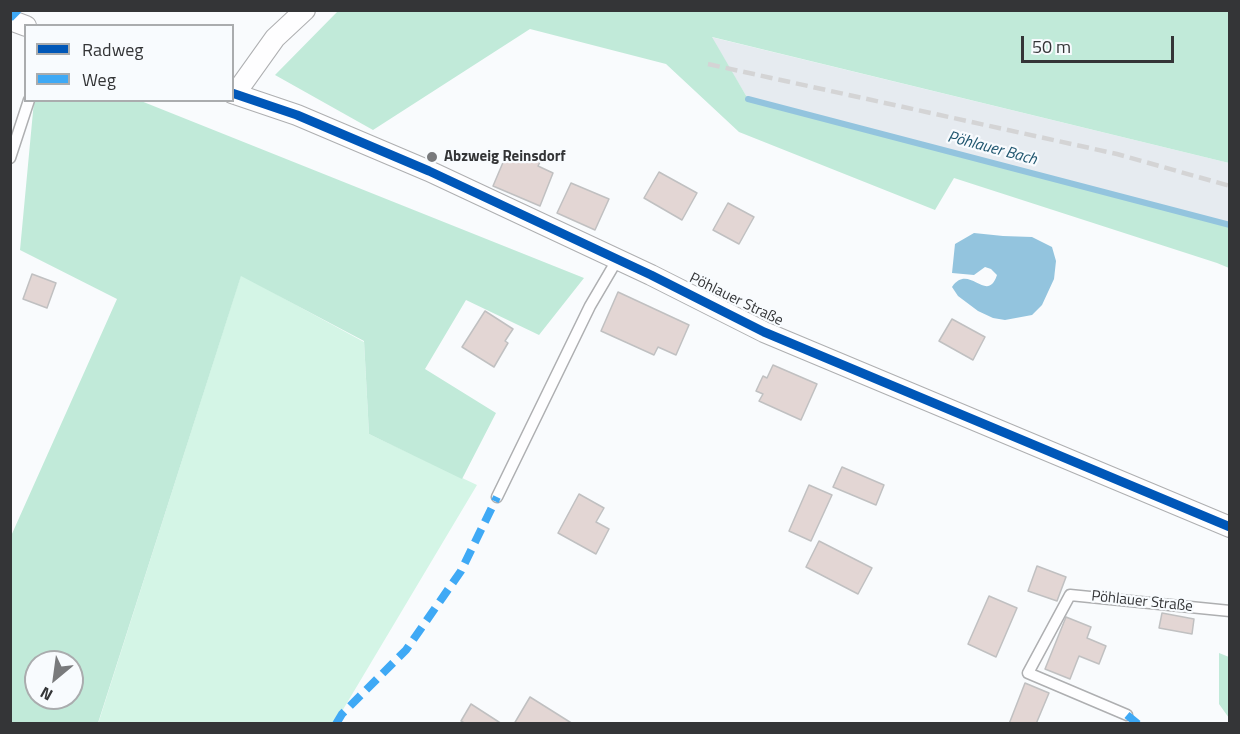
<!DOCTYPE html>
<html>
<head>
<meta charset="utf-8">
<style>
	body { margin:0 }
	#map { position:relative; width:1240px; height:734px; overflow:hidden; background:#f9fbfd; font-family:"Titillium Web",sans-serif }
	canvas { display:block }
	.frame { position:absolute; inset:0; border:12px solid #343537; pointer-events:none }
	.legend { position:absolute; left:24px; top:24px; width:210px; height:78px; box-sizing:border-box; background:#f8fbfe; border:2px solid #aaacae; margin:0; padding:8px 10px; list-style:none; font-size:18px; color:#343537 }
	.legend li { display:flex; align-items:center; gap:12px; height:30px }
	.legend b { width:30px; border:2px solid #aaacae }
	.north { position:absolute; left:24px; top:650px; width:60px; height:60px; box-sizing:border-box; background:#f8fbfe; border:2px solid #aaacae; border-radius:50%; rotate:209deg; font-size:16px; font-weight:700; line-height:24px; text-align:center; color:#343537 }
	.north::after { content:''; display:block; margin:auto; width:21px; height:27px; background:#797a7c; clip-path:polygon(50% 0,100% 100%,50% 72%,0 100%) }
	.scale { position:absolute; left:1021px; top:36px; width:153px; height:27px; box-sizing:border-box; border:3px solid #343537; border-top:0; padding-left:8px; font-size:18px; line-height:21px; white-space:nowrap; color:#343537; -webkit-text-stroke:4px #f8fbfe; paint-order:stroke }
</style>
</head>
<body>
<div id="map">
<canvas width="1240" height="734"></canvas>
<div class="frame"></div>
<ul class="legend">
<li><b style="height:8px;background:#0057b8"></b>Radweg</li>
<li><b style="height:8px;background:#3fa9f5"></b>Weg</li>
</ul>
<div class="north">N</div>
<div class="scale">50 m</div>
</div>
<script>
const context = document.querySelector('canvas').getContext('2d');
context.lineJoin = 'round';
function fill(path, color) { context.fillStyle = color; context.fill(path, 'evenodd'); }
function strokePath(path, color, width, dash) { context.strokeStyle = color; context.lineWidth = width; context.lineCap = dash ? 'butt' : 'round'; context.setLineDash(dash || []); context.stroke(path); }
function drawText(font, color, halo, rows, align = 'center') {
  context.font = font + ' "Titillium Web",sans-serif'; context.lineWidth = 4.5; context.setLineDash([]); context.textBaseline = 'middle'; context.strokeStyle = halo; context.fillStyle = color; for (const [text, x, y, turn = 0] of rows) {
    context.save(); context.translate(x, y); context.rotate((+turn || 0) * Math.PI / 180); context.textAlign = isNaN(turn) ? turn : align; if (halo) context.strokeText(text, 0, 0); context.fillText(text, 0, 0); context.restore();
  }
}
fill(new Path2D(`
	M711 37 1229 163V225L748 99Z`), '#e6ebf0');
fill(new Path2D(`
	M241 275 364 342 369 434 477 485 335 723 98 724Z`), '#d4f5e6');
fill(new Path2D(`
	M338 11H1229V163L712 37 748 99 1229 225V268L1217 263 954 178 935 210 739 132 666 64 530 29 373 130 275 75Z
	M34 101H141L584 278 539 335 466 300 425 369 496 413 462 479 369 434 364 341 241 276 98 723 11 724V536L117 299 20 250ZM36 662H72V698H36Z
	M1219 653 1229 657V718L1219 704Z`), '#c1ead9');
fill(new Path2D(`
	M974 233 1003 236 1032 237 1052 247 1056 261 1054 279 1042 305 1032 315 1005 320 993 318 978 311 958 296 952 287C969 262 987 305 997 275L991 269 985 267 974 275 952 273 955 244Z`), '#93c4de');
strokePath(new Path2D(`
	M748 99 1230 225`), '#93c4de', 6);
const building = new Path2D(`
	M527 152 542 158 538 166 553 173 540 206 493 186 507 153 524 160Z
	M659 172 697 193 682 220 644 198Z
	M571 183 609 199 595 230 557 213Z
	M728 203 754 217 739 244 713 230Z
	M32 274 56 283 47 308 23 299Z
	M618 292 689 325 676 355 658 347 654 355 601 331Z
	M485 311 513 329 505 341 508 343 494 367 462 347Z
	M952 319 985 337 973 360 939 341Z
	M773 365 817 384 801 420 759 401 763 394 756 391 763 376 767 378Z
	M842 467 884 485 876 505 833 487Z
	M809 485 832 495 811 541 789 531Z
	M579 494 604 508 596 522 609 529 596 554 558 533Z
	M819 541 872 568 858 594 806 567Z
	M1037 566 1066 577 1057 601 1028 591Z
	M989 596 1017 608 996 657 968 644Z
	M1162 613 1194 619 1192 634 1159 628Z
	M1066 617 1091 627 1087 638 1106 646 1099 664 1079 656 1070 679 1045 669Z
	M1025 683 1049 693 1036 724H1009Z
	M530 697 573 724H514Z
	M471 704 502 724H466L461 721Z`);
fill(building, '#e3d6d4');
strokePath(building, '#c0c0c1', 1.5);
const lane = new Path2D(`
	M10 158 29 100
	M497 497 590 306 617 260
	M1127 715 1028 673 1070 595 1230 611`);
const street = new Path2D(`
	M10 20 26 26
	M232 93 297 115 429 171 651 275 764 332 1230 527
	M235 94 275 38 305 10`);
strokePath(lane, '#aeafb1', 13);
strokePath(street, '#aeafb1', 22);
strokePath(lane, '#fefeff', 10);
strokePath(street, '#fefeff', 20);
strokePath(new Path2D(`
	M708 64 1117 154 1230 186`), '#d4d4d5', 4.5, [12, 6]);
strokePath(new Path2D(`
	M10 18 18 10
	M1127 715 1138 724
	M336 724 342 714 406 650 461 571 497 497`), '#3fa9f5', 8, [15, 8]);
strokePath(new Path2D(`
	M232 93 297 115 429 171 651 275 764 332 1230 527`), '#0057b8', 9);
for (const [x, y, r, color] of [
	[432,157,6,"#797a7c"]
]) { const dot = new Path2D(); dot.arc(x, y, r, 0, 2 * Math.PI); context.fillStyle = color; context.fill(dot); strokePath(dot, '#f8fbfe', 2); }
drawText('bold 15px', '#343537', '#f8fbfe', [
	["Abzweig Reinsdorf",444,157]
], 'left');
drawText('15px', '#343537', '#f8fbfe', [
	["Pöhlauer Straße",736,300,26],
	["Pöhlauer Straße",1142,602,6]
]);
drawText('italic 16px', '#1d546d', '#f8fbfe', [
	["Pöhlauer Bach",992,149,15]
]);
</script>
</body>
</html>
